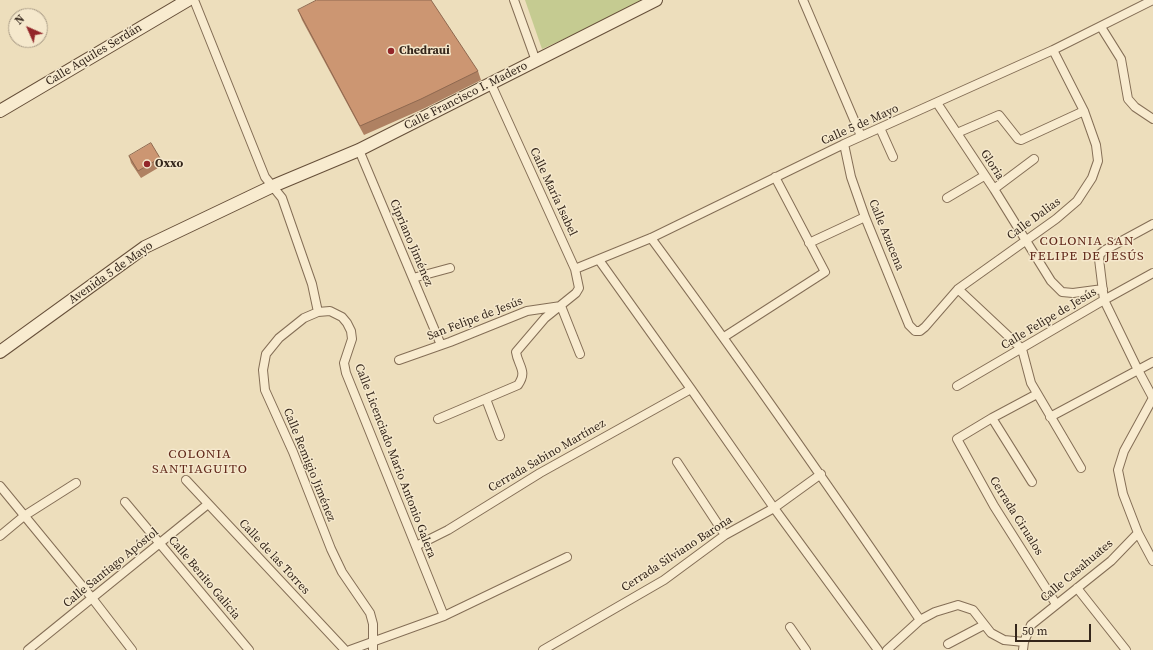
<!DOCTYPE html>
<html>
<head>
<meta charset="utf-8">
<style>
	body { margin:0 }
	#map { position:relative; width:1153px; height:650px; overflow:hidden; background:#eddebc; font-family:"Source Serif 4",serif }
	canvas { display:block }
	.north { position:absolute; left:8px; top:8px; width:40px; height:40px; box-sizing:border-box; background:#f5e8cc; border:1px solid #a89a85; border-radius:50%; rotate:315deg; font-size:11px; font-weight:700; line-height:16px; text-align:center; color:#34261b }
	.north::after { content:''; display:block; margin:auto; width:14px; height:18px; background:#932629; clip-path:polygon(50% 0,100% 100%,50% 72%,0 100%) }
	.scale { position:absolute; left:1015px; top:624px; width:76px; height:18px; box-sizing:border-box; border:2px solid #34261b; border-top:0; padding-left:5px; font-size:12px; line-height:14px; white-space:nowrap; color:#34261b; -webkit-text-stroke:3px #f5e8cc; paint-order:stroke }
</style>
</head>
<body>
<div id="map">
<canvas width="1153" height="650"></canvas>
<div class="north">N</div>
<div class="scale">50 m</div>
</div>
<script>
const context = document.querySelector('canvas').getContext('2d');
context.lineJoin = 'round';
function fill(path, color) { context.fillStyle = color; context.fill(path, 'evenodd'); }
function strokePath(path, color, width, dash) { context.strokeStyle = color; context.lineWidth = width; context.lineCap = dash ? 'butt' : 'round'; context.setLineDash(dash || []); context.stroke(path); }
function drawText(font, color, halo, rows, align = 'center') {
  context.font = font + ' "Source Serif 4",serif'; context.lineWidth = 3; context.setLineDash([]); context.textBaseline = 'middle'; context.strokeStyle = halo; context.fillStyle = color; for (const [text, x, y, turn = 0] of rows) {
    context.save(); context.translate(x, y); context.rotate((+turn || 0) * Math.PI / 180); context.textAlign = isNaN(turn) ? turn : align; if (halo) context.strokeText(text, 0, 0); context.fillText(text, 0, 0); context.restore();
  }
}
fill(new Path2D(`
	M525 0H649L542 49Z`), '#c5cb91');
const street = new Path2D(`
	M194 0 265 177 282 198 312 284 318 312
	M514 0 536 61
	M803 0 861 136
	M1101 27 1121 59 1128 99 1135 107 1153 119
	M937 103 994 189 1051 281 1062 292 1073 293 1103 289
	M880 128 893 157
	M957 133 999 115 1018 139 1021 140 1084 111
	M844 144 851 177 865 217 909 325 915 331H920L925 327 958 289 1056 219 1077 201 1092 178 1098 161 1096 145 1084 111 1053 50
	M359 150 441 345
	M994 189 1034 159
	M947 198 984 176
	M651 238C743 363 832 491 920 620
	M809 243 865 217
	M599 260 691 389 774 508 878 650
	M575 269 651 238 844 144 1053 50 1153 0
	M413 278 450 268
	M958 289 1022 349 1031 383 1081 468
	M561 306 580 354
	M724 337 825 272 775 177
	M399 360 450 342 527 311 561 306
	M957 386 1104 300 1153 273
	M1037 394 992 418 957 439 994 506 1056 604
	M1153 398 1138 370 1104 300 1099 259 1100 254 1105 250 1153 224
	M1153 398 1124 451 1118 470 1123 494 1138 533 1153 561
	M486 399 500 436
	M1050 417 1153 362
	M992 418 1032 482
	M438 419 518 385C528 371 518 366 516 352L545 318 576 293 579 288 575 269 491 84
	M677 462 725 535
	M186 480 345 650
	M0 486 92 598 132 650
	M125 502 249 650
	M0 536 24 516 76 483
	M416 546 448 530 540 473 691 389
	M1077 588 1126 650
	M790 627 806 650
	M948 644 984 625
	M28 650 208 504
	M350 650 444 616 567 557
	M373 650V624L370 613 342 572 331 549 293 452 265 390 263 370 266 354 279 338 304 318 318 312 330 311 342 317 347 323 351 331 352 339 344 363 346 373 444 616
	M543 650 664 580 725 535 774 508 821 474
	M887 650 920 620 935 612 958 605 973 610 991 633 1004 640 1024 642
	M1023 650 1024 642 1031 625 1111 561 1138 533`);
const secondary = new Path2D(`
	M0 111 188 0
	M0 352 145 247 273 186 359 150 656 0`);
strokePath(street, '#846e56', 10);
strokePath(secondary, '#664f39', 14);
strokePath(street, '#f8ebcf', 8);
strokePath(secondary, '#f8ebcf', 12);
fill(new Path2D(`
	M298 10 478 71 481 80 425 108 364 135 302 20Z
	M129 156 160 158 163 165 141 178 131 163Z`), '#af8162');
const building = new Path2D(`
	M317 0H431L478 71 421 99 360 126 298 10Z
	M151 143 160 158 138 171 129 156Z`);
fill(building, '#cc9672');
strokePath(building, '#8f6950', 1);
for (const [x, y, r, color] of [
	[391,51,4,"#932629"],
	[147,164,4,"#932629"]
]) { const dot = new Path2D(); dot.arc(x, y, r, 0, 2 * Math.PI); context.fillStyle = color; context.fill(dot); strokePath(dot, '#f5e8cc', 1.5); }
drawText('bold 12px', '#34261b', '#f5e8cc', [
	["Chedraui",399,51],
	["Oxxo",155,164]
], 'left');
drawText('12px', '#34261b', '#f5e8cc', [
	["Calle Aquiles Serdán",94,55,-31],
	["Calle Francisco I. Madero",466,96,-27],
	["Calle 5 de Mayo",860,125,-24],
	["Gloria",992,165,57],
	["Calle María Isabel",553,192,65],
	["Calle Dalias",1034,219,-36],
	["Calle Azucena",886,235,68],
	["Cipriano Jiménez",411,243,67],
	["Avenida 5 de Mayo",111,273,-35],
	["San Felipe de Jesús",475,319,-21],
	["Calle Felipe de Jesús",1049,319,-31],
	["Cerrada Sabino Martínez",547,456,-30],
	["Calle Licenciado Mario Antonio Galera",395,461,69],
	["Calle Remigio Jiménez",309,465,68],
	["Cerrada Cirualos",1016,516,58],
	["Cerrada Silviano Barona",677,554,-33],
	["Calle de las Torres",274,557,47],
	["Calle Santiago Apóstol",111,568,-39],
	["Calle Casahuates",1077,571,-40],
	["Calle Benito Galicia",204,578,50]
]);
context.letterSpacing = '1px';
drawText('13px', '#60281a', '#f5e8cc', [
	["COLONIA SAN",1087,242],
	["FELIPE DE JESÚS",1087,257],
	["COLONIA",200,455],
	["SANTIAGUITO",200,470]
]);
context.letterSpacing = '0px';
</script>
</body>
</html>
